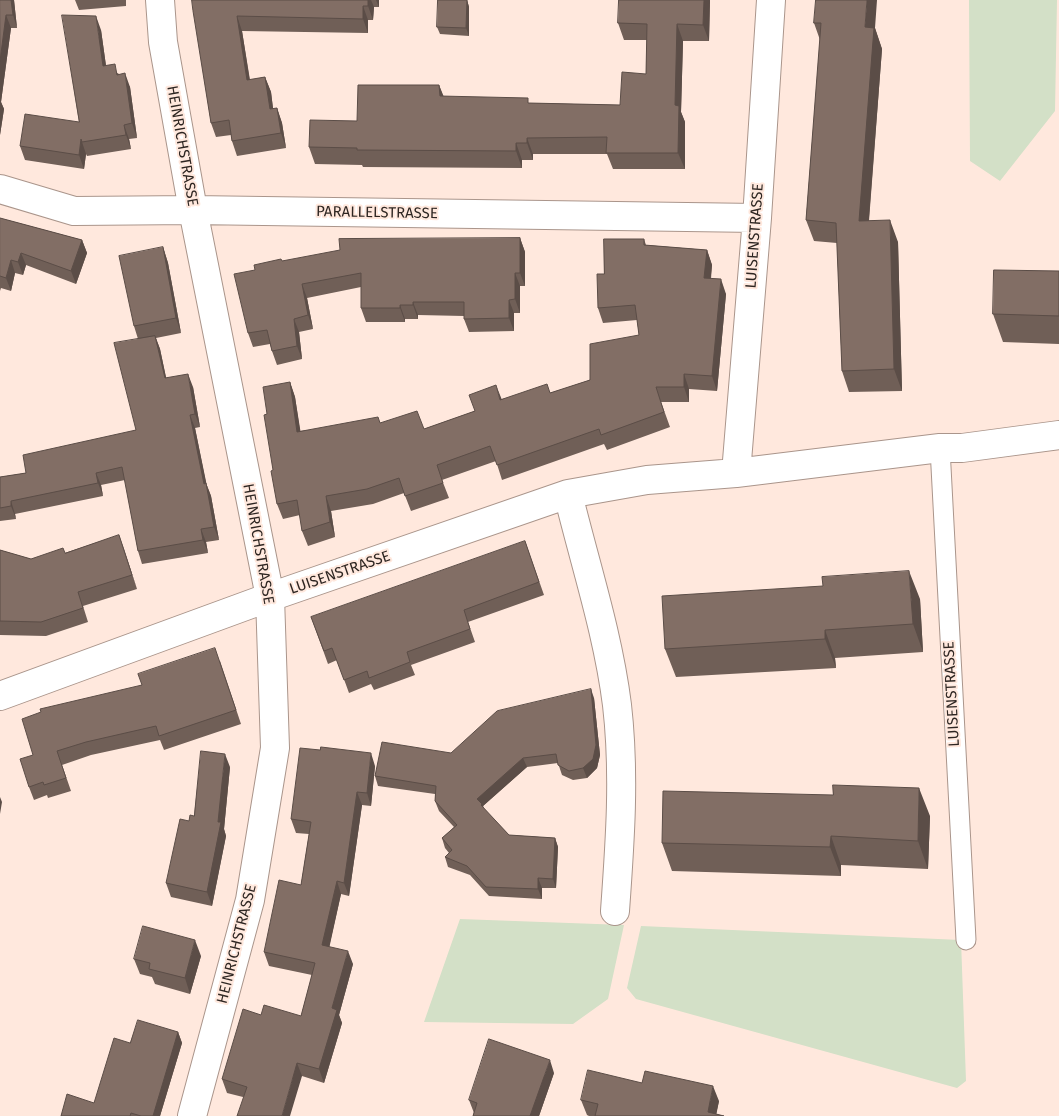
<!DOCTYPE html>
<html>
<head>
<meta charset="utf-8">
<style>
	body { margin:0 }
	canvas { display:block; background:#ffe8dd }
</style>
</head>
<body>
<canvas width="1059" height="1116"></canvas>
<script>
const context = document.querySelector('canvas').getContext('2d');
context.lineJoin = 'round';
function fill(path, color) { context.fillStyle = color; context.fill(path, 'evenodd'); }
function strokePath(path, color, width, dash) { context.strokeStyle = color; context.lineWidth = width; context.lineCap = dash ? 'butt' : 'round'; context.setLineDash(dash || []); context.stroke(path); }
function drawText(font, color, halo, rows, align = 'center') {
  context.font = font + ' "Fira Sans",sans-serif'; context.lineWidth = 4; context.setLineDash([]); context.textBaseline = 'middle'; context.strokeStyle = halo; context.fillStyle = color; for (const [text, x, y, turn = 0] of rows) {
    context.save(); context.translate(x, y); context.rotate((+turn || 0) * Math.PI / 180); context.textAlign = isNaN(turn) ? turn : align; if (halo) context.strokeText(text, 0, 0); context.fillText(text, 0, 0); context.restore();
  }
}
fill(new Path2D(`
	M969 0H1057L1055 111 1000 181 970 161Z
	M460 919 624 925 608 999 573 1024 424 1022Z
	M641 926 961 940 966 1081 957 1088 636 999 627 988Z`), '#d3e0c7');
const service = new Path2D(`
	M940 448 966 940`);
const minor = new Path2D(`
	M160 0 163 42 193 210 270 597 275 748 250 900 192 1116
	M0 189 74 211 193 210 757 218
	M736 473 757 218 771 0
	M568 494C585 564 608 633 617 705 625 774 620 842 615 911
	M0 696 270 597 568 494 647 480 736 473 940 448H962L1059 435`);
strokePath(service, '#aa958b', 21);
strokePath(minor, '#aa958b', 30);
strokePath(service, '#fff', 19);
strokePath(minor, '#fff', 28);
fill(new Path2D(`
	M0 0H14L17 28H11L1 102 4 109 0 135Z
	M75 0H126V6L79 10Z
	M192 0H379V7H374L373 20H368V33L242 31 250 80 265 77 271 92 273 109 277 108 282 123 286 148 237 156 232 141 231 135 216 137 211 123Z
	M467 0 469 7V36L440 34 437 27Z
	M710 0 709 41H683L681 112 685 122V169H613L607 154H533V160H522V168L363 167 362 165 315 164 309 147 357 121 439 85 443 96 529 103 620 105 646 74 647 40H624L618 23Z
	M816 0 875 28 882 49 869 221 898 242 902 391 849 392 842 371 837 243 814 241 806 220 820 40 814 23Z
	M101 30 106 66 119 74 130 87 137 138 129 139 131 149 87 156 86 154 84 169 25 160 20 146 79 122Z
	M0 218 82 240 87 253 76 284 26 265 23 275 15 273 11 291 1 288 0 291Z
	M520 238 525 252V286H520V313H514V331L469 332 464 319V316L418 315V319H405V322H366L361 308V287L307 298 313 329 299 332 302 359 277 365 272 351 270 344 253 347 248 333 255 270 282 261Z
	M644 239 646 245 707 250 712 265 711 279 726 294 717 391 689 389V402H661L670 427 607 450 604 444 502 480 496 461 442 480 449 498 411 511 404 493 373 504 331 511 335 537 308 546 302 531 300 515 283 519 277 504 267 414 290 382 295 397 300 431 381 423 424 429 475 411 502 399 550 393 590 380 639 335 637 320 603 323 598 308 604 274Z
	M163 247 168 263 181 333 156 338 160 349 166 378 193 387 200 427 195 428 206 483 211 496 219 540 206 542 208 553 142 564 138 551 125 480 101 485 103 496 15 514 16 519 0 521V477L26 473 136 430 138 339 134 326Z
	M1059 271V344L1003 342 993 314Z
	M119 535 137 589 83 606 88 622 46 636 0 635V550L31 559 65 553Z
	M525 541 544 595 468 622 475 642 411 665 415 675 374 690 371 684 349 693 337 660 328 664 311 617Z
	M920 599 923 652 835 658 836 668 676 677 665 649Z
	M220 661 241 724 164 750 160 740 91 755 62 765 71 791 48 798 47 795 34 800 29 787 33 755 142 685Z
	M594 698 600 755 597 768 587 778 573 780 562 775 558 763 527 767 483 806 484 809 509 835 555 838 558 847 556 888H542V899L489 896 470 875 448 867 445 857 449 853 445 848 442 838 454 827 439 811 435 801V794L378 786 375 776 451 753Z
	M375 766 371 806 362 805 349 896 341 894 329 947 353 964 339 1015 342 1023 324 1083 302 1076 243 1097 227 1093 222 1079 261 1015 301 1016 312 975 269 966 264 952 301 885 309 834 296 833 291 819Z
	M230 767 224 829 226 836 212 906 171 897 166 883 189 821 194 816Z
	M833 795 930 816 928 869 841 865V876L672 871 662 843Z
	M201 956 190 994 155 984 152 977 140 974 134 959Z
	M178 1032 182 1043 160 1116H61L94 1103 130 1043Z
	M554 1073 539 1116H473L474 1113 469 1100Z
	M581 1100 719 1101 716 1114 724 1116H589L587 1115Z`), '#705f57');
fill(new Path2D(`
	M11 0H14L17 28 13 15Z
	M368 0H371L374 7 373 20 368 6Z
	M376 0H379V7Z
	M467 0 469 7V36L466 28Z
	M704 0H710L709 41 703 25Z
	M867 0H877L875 28 882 49 867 243 859 221 865 27Z
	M363 6 368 20V33L363 19Z
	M6 15 11 28 1 102 4 109 0 135V61Z
	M96 16 101 30 108 80 103 66Z
	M237 16 242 31 252 95 247 80Z
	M677 24 683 41 681 112 685 122V169L678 153 675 105Z
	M125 73 130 87 137 138 132 123Z
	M265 77 271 92 275 124 270 109Z
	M439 85 446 102 440 96Z
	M277 108 282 123 286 148 281 133Z
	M124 125 129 139 131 149 126 135Z
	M527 138 533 154V160L527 143Z
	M81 139 86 154 84 169 79 155Z
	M516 143 522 160V168L516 151Z
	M890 220 898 242 902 391 894 369Z
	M520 238 525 252V286L520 273Z
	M82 240 87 253 76 284 71 271Z
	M163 247 168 263 181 333 176 318Z
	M707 250 712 265 709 293 704 278Z
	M21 253 26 265 23 275 18 262Z
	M11 260 15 273 11 291 6 278Z
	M515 273 520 286V313L515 299Z
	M721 279 726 294 717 391 712 376Z
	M302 284 307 298 313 329 308 315Z
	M509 300 514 313V331L509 318Z
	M413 302 418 315V319L413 305Z
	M400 305 405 319V322L400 308Z
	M294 319 299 332 302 359 297 346Z
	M155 336 160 349 169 391 165 378Z
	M188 374 193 387 200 427 195 414Z
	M684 374 689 389V402L684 387Z
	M290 382 295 397 303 447 297 432Z
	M496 385 502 400H500Z
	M190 415 195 428 209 496 204 484Z
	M96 473 101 485 103 496 98 483Z
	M206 483 211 496 219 540 214 527Z
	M326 496 331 511 335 537 330 522Z
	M11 501 15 514 16 519 11 506Z
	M201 529 206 542 208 553 203 540Z
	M119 535 124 549 137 589 132 575Z
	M909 571 920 599 923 652 913 624Z
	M825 630 835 658 836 668 825 639Z
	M591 689 594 698 600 755 597 768 587 778 583 768Z
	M371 753 375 766 371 806 367 793Z
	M225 754 230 767 224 829 226 836 212 906 207 892 218 822Z
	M523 758 527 767 483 806 486 813 477 799Z
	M919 788 930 816 928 869 918 841Z
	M357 792 362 805 349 896 344 883Z
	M0 797 2 802 0 814Z
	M831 836 841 865V876L830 847Z
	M555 838 558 847 556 888 553 879Z
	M538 878 542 888V899L538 889Z
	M337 881 341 894 327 958 322 945Z
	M195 940 201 956 190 994 185 978Z
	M348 951 353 964 339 1015 342 1023 324 1083 319 1069 332 1008Z
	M178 1032 182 1043 160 1116H153Z
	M550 1060 554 1073 539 1116H530Z
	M297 1063 302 1076 290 1116H282Z
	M713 1086 719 1101 716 1116 708 1112Z`), '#5b4d47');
const building = new Path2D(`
	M0 0H11L13 15H6L0 61Z
	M192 0H368V6H363V19L237 16 247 80 265 77 270 109 277 108 281 133 232 141 229 120 211 123 193 11Z
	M438 0H467L466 28 437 27Z
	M619 0H704L703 25 677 24 675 105 679 106 678 153H606L607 137 527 138V143H516V151L357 150V148L309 147 310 120 357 121 358 85H439L440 96 528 98V103L620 105 622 72 646 74 647 24 618 23Z
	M816 0H867L865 27 874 28 859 221 890 220 894 369 842 371 836 223 806 220 821 23H814Z
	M62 15 96 16 103 66 115 64 117 75 125 73 132 123 124 125 126 135 82 142 81 139 79 155 20 146 25 114 79 122Z
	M0 218 82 240 71 271 21 253 18 262 11 260 6 278 0 276Z
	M520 238V273H515V299L509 300V318L464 319V302H413V305H400V308H361V273L302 284 308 315 294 319 297 346 272 351 267 330 248 333 234 274 255 270 254 265 281 259 282 261 340 250 339 239Z
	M604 239H644V245L707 250 704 278 721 279 712 376 684 374V387H656L664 412 601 435 599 429 497 465 490 446 437 465 443 483 405 496 399 478 367 489 326 496 330 522 302 531 297 500 277 504 271 471 273 470 264 415 267 414 263 387 290 382 297 432 378 417 380 423 417 411 424 429 475 411 469 395 496 385 500 400 547 384 550 393 590 380V344L639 335 635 305 598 308 597 274H604Z
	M163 247 176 318 134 326 119 256Z
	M994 270 1059 271V316L993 314Z
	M155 336 165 378 188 374 195 414 190 415 204 484 206 483 214 527 201 529 203 540 138 551 122 467 96 473 98 483 11 501V506L0 508V477L26 473 23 455 136 430 114 343Z
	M119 535 132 575 78 592 83 608 41 622 0 621V550L31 559 63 548 65 553Z
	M525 541 539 582 464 610 470 629 407 652 410 662 369 678 367 671 344 680 332 648 324 651 311 617Z
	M909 571 913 624 825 630V639L665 649 662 596 823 586 822 577Z
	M215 648 236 710 159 736 156 726 86 742 57 751 66 778 44 785 43 782 29 787 20 759 33 755 22 719 41 712 40 709 142 685 138 674Z
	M591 689 596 745 593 759 583 768 569 771 558 765 556 754 523 758 477 799 482 804 481 805 509 835 555 838 553 879 538 878V889L486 887 467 866 445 857 452 850 442 838 457 825 435 801 436 786 375 776 382 742 451 753 497 711Z
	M321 747 371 753 367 793 357 792 344 883 337 881 322 945 348 951 332 1008 337 1010 319 1069 297 1063 282 1116H237L247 1087 222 1079 243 1009 261 1015 264 1005 301 1016 315 963 264 952 279 880 301 885 311 822 291 819 300 748 320 750Z
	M201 751 225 754 218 822H221L207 892 166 883 180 819 189 821 190 815 194 816Z
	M833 785 919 788 918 841 831 836 830 847 662 843 663 791 833 795Z
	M143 926 195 940 185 978 149 969 150 963 134 959Z
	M138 1020 178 1032 153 1116H141L131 1113 130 1116H61L67 1094 94 1103 114 1038 130 1043Z
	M489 1039 550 1060 530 1116H473L477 1103 469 1100Z
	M588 1070 642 1083 645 1071 713 1086 708 1112 724 1116H595L598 1104 581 1100Z`);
fill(building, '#826e65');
strokePath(building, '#5b4d47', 1);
drawText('15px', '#2e2622', '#ffe8dd', [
	["HEINRICHSTRASSE",182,146,80],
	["PARALLELSTRASSE",377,213,1],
	["LUISENSTRASSE",755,236,-86],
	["HEINRICHSTRASSE",258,544,80],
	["LUISENSTRASSE",340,573,-19],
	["LUISENSTRASSE",952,694,-93],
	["HEINRICHSTRASSE",237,944,-76]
]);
</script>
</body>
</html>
